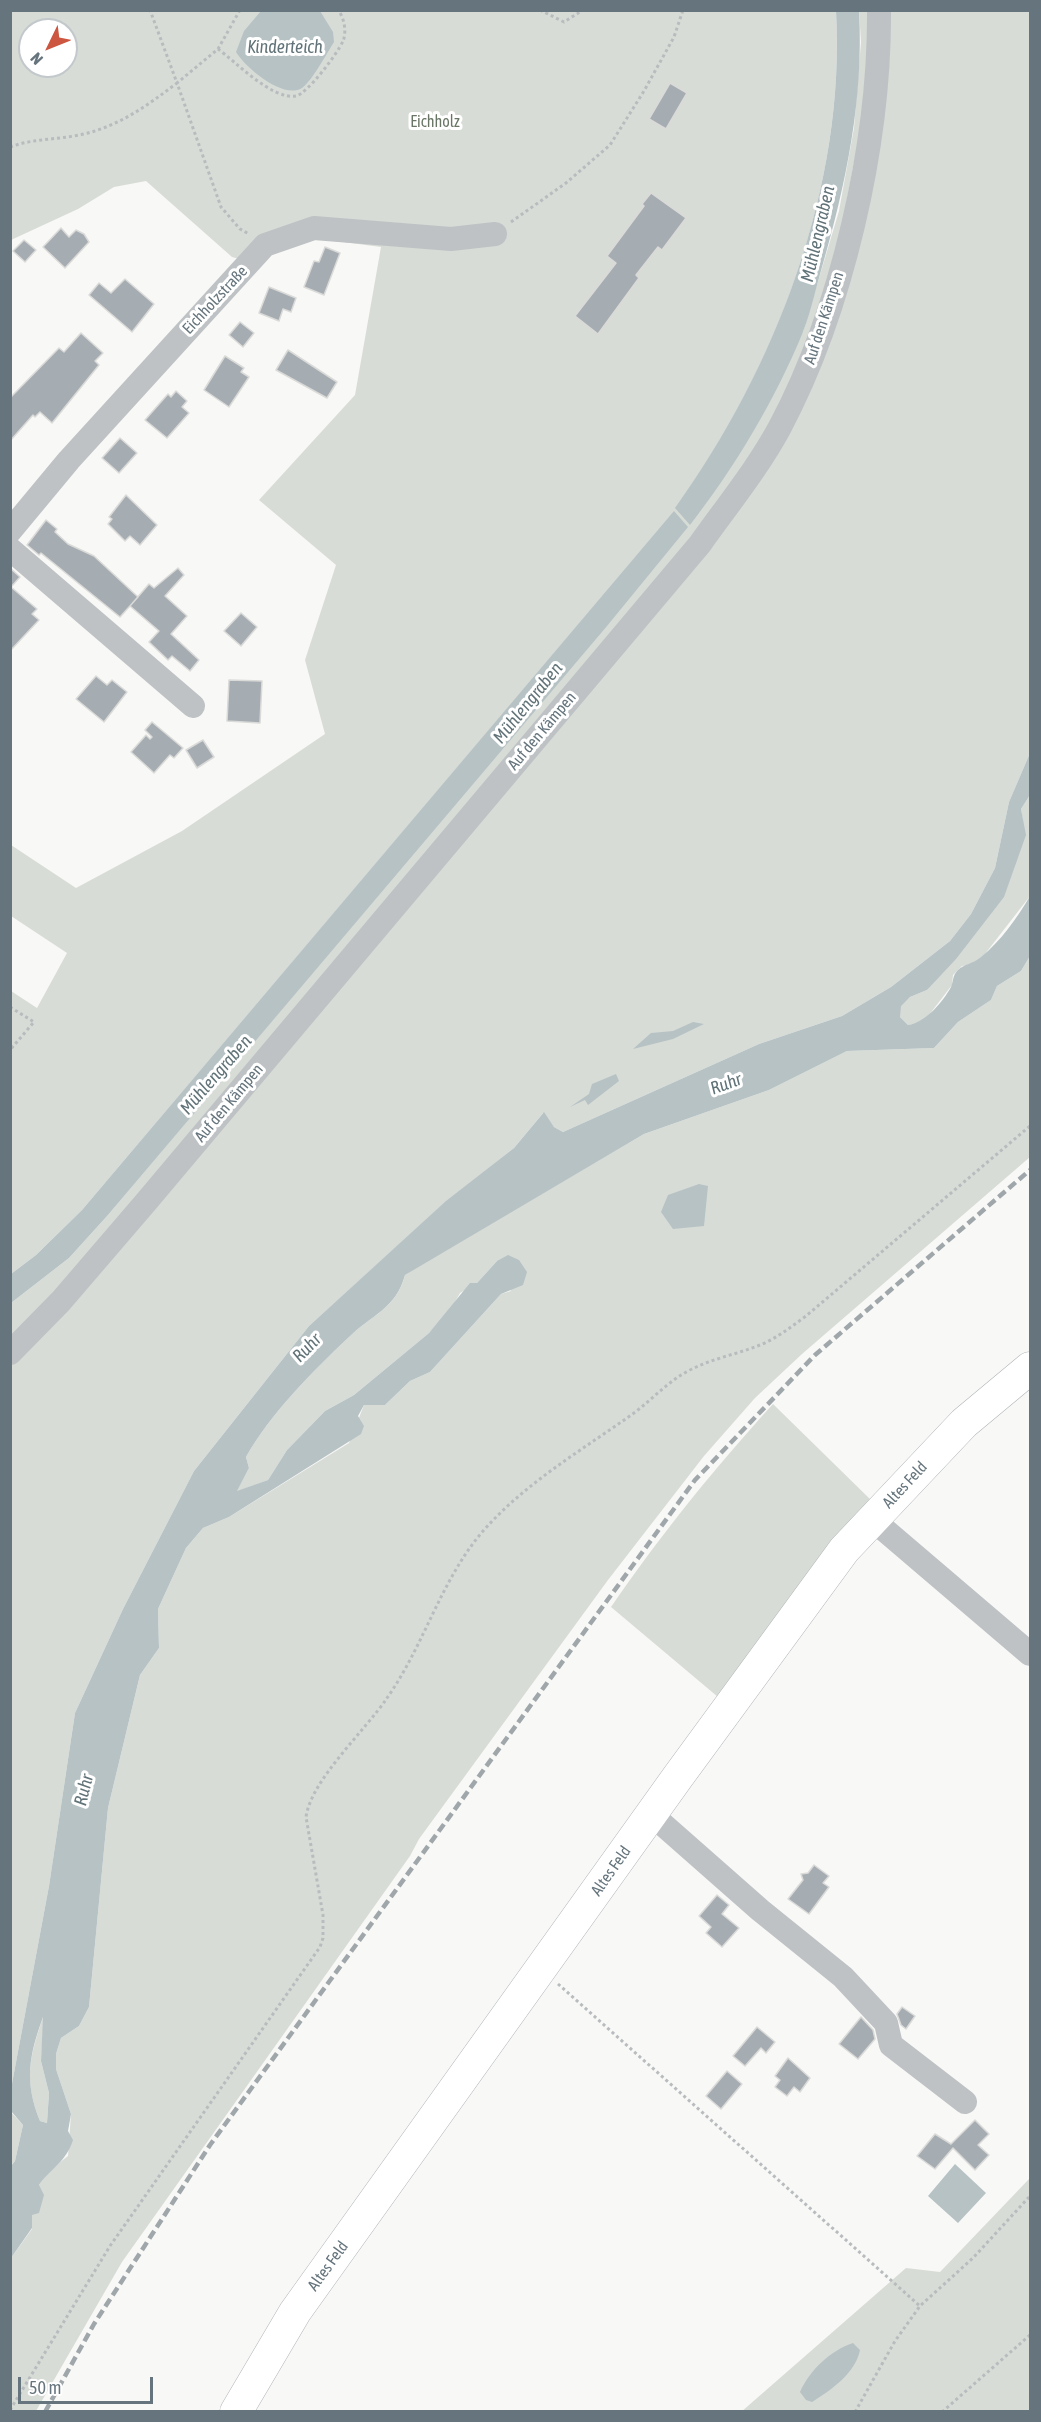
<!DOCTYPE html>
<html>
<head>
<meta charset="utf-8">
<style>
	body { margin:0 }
	#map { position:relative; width:1041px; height:2422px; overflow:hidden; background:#f8f8f6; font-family:"Asap Condensed",sans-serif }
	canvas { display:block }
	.frame { position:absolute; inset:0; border:12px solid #66757d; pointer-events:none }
	.north { position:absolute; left:18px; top:18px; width:60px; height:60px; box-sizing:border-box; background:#fff; border:2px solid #c2c8cb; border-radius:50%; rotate:227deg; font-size:16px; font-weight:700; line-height:24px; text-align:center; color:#66757d }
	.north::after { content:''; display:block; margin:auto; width:21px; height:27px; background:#cd5641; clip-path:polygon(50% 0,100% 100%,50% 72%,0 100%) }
	.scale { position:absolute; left:18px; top:2377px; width:135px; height:27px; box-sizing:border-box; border:3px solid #66757d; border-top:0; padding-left:8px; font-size:18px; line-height:21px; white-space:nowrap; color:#66757d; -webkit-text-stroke:4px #fff; paint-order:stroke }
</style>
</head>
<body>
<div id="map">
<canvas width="1041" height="2422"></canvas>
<div class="frame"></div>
<div class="north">N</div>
<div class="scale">50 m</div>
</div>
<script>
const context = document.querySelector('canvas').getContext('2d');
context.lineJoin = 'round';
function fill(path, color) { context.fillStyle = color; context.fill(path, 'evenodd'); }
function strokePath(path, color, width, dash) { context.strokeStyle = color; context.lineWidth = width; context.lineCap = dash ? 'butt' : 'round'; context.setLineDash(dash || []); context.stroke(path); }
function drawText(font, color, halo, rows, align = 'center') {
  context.font = font + ' "Asap Condensed",sans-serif'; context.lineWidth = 6; context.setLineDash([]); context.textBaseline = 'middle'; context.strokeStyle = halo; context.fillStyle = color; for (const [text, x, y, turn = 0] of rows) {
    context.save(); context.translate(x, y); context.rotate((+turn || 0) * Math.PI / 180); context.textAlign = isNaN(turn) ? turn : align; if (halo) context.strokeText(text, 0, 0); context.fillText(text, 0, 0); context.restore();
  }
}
fill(new Path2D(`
	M11 11H836C846 185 776 368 676 508L803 332 839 211 854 128 861 42 859 11H876L869 99 822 319 741 480 11 1348V1303L69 1258 108 1215 479 775 675 511 82 1210 36 1255 11 1274V991L37 1008 67 953 11 916V845L76 888 182 831 325 734 305 660 336 565 259 500 355 395 381 247 305 237 279 248 258 264 232 257 146 181 114 187 78 209 11 240ZM30 30H66V66H30Z
	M883 11H1030V753L1009 802 995 868 971 914 950 941 891 987 842 1016 759 1044 563 1132 554 1127 543 1113 514 1148 446 1202 309 1326 194 1471 123 1609 75 1713 49 1886 11 2089V1358L705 545 817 356Z
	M1030 795V896L985 954 972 965 962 966 953 975 952 985 929 1015 919 1024 908 1025 900 1017V1006L910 997 927 990 1025 835 1021 809Z
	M1030 956V1157L802 1354 755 1398 704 1456 608 1580 419 1839 410 1856 122 2262 36 2411 11 2412V2258L32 2229V2214L39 2185 50 2170 68 2156 71 2114 56 2069V2054L61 2038 79 2026 89 2007 108 1808 140 1675 159 1648 158 1609 186 1548 203 1528 229 1517 349 1443 364 1405H385L410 1381 430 1372 501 1294 511 1291 497 1261 477 1283 460 1293 451 1309 429 1333 354 1395 325 1411 287 1450 268 1480 236 1492 249 1468 246 1457C271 1413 311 1373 348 1338 370 1316 397 1308 405 1275L420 1265 644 1134 769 1090 847 1051 934 1048 958 1022 991 1000 997 986 1021 971Z
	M773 1404 873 1502 718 1697 611 1607C662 1533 713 1470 773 1404Z
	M44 2014 41 2061 49 2093 47 2123 40 2121C23 2078 30 2056 44 2014Z
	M10 2111 23 2125 15 2161 11 2166Z
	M1030 2178V2411L741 2412 906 2268 940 2272Z`), '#d8dcd6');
fill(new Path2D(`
	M261 11H320L333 32 334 42C327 53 312 81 302 88 283 100 245 67 236 52L244 31Z
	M836 11H859C864 98 846 184 822 267 816 288 811 311 803 332 775 400 735 467 690 525L675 508C776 368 846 185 836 11Z
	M674 511 688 527 607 626 108 1215 69 1258 11 1303V1274L36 1255 82 1210Z
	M1030 753V795L1021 809 1026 835 1004 897 956 959 927 990 910 997 901 1006 900 1017 908 1025C925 1023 943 1002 951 987 954 980 952 976 958 970 964 964 973 964 981 957 1000 942 1018 917 1030 896V956L1021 971 997 986 991 1000 958 1022 934 1048 847 1051 769 1090 644 1134 405 1275C396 1309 371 1315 348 1338 311 1373 271 1413 246 1457L249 1468 237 1491 268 1480 287 1450 325 1411 354 1395 429 1333 470 1283H477L497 1261 508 1255 519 1260 527 1272 523 1285 501 1294 430 1372 410 1381 385 1405H364L358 1416 364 1426 361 1434 229 1517 203 1528 186 1548 158 1609 159 1648 140 1675 108 1808 89 2007 79 2026 61 2038 56 2054V2069L71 2114 68 2131 73 2140C66 2162 52 2167 39 2185L44 2195 39 2213 32 2215V2228L11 2258V2166L15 2161 23 2125 11 2111V2089L49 1886 75 1713 123 1609 194 1471 309 1326 446 1201 514 1148 544 1112 554 1127 563 1132 759 1044 842 1016 891 987 950 941 971 914 995 868 1009 802ZM43 2017 41 2061 49 2093 47 2123 40 2121C24 2081 29 2056 43 2017Z
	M693 1022 704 1024 673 1039 633 1049 651 1033 673 1031Z
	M616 1074 619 1081 588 1105 585 1100 570 1107 589 1094 592 1084Z
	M699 1184 708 1186 704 1226 673 1229 661 1212 668 1195Z
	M955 2164 986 2193 958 2223 928 2196Z
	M853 2343 860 2350C855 2374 831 2390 812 2402L806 2400 800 2392C809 2371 831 2350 853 2343Z`), '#b7c2c5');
const building = new Path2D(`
	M670 83 687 93 666 129 649 119Z
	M651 193 686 218 662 250 658 247 636 275 639 278 598 334 575 316 616 263 607 256 644 206 642 204Z
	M61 228 69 237 76 230 84 234 89 242 65 268 43 247Z
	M24 240 36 250 25 262 13 251Z
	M325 247 340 253 324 295 304 287 314 261 319 262Z
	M125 279 154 304 132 332 89 295 99 283 111 293Z
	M269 287 296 298 291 312 283 309 279 321 259 313Z
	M240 322 254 333 243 347 229 335Z
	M81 333 103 353 95 361 99 365 52 423 40 412 35 417 33 415 10 441V398L59 348 64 352Z
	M288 350 337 382 327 398 276 370Z
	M225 356 244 368 241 372 249 377 229 407 204 390Z
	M176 391 187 401 182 407 189 413 167 438 145 420 168 394 171 397Z
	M120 438 137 453 119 473 102 458Z
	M126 495 157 525 140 545 130 536 125 541 108 524 112 519 109 517Z
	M46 520 57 529 55 532 68 544 94 556 138 597 120 617 41 553 39 555 27 545Z
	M10 568 20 577 11 587 37 609 32 614 39 620 10 651Z
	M178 568 184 575 165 596 187 616 171 634 199 660 190 671 172 656 168 660 149 642 159 631 130 606 149 584 154 588Z
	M241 613 257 627 241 646 224 631Z
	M96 676 107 685 112 680 127 692 104 722 76 699Z
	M229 680 262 681 260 723 227 721Z
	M152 722 183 748 174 758 170 755 154 773 131 752 146 735 150 739 152 737 145 730Z
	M203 740 214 757 197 768 186 750Z
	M814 1865 829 1876 823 1883 829 1887 809 1914 788 1899 803 1880 801 1874 808 1873Z
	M717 1895 729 1905 722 1914 739 1928 722 1947 706 1933 711 1927 699 1916Z
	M902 2007 915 2016 906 2029 901 2025 897 2014Z
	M861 2017 873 2030 875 2039 858 2059 839 2044Z
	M757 2027 775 2042 766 2053 761 2048 745 2066 733 2056Z
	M788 2058 810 2078 800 2092 794 2087 787 2096 775 2087 780 2080 775 2076Z
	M727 2071 742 2084 721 2109 706 2096Z
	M975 2120 989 2134 978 2145 989 2155 975 2170 953 2148 935 2169 917 2156 935 2134 951 2144Z`);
fill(building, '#a6adb2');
strokePath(building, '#dadad8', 1.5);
const major = new Path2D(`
	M236 2412 295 2312 677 1778 844 1550 964 1423 1030 1368`);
strokePath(major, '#b0b5b8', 33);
strokePath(new Path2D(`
	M240 10 218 49 177 83 221 207 240 229 249 234
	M540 10 564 22 583 10
	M218 49C236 62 272 100 296 96 307 94 338 53 343 41 347 32 344 17 338 10
	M10 147C34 138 59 140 84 134 121 125 148 105 177 83L150 10
	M511 222 566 183 610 145 644 91 674 37 683 10
	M10 1007 34 1022 10 1050
	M558 1984 920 2306
	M10 2410 110 2246 320 1947 323 1938V1915L306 1817C311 1780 365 1731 387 1698 423 1647 439 1586 478 1537 521 1485 581 1451 634 1413 654 1398 669 1380 692 1369 714 1358 738 1354 760 1345 777 1338 791 1327 806 1316L1030 1126
	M855 2412 895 2341 920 2306 973 2258 1030 2196
	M942 2412 1030 2335`), '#b8bcbe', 3, [3, 3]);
strokePath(new Path2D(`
	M10 531 69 460 265 245 314 228 451 239 495 234
	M10 549 193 706
	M10 1353 61 1301 146 1202 700 544C727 506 758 468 780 427 842 310 880 144 879 10
	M873 1520 1030 1654
	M651 1814 760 1910 843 1977 886 2023 891 2045 965 2102`), '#bec2c5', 24);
strokePath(major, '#fff', 32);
strokePath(new Path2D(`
	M45 2412 94 2324 210 2145 695 1480 815 1355 1030 1170`), '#a0a7ab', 4.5, [9, 4.5]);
drawText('16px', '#697665', '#fff', [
	["Eichholz",435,122]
]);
drawText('16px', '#66757d', '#fff', [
	["Eichholzstraße",215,300,-47],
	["Auf den Kämpen",824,318,-72],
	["Auf den Kämpen",542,731,-50],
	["Auf den Kämpen",229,1103,-50],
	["Altes Feld",905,1485,-47],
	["Altes Feld",611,1871,-55],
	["Altes Feld",328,2266,-54]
]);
drawText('italic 18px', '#617378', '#fff', [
	["Kinderteich",285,47],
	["Mühlengraben",818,234,-77],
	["Mühlengraben",528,703,-51],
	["Mühlengraben",216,1075,-49],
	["Ruhr",726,1084,-20],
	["Ruhr",307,1348,-46],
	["Ruhr",84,1790,-76]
]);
</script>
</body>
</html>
